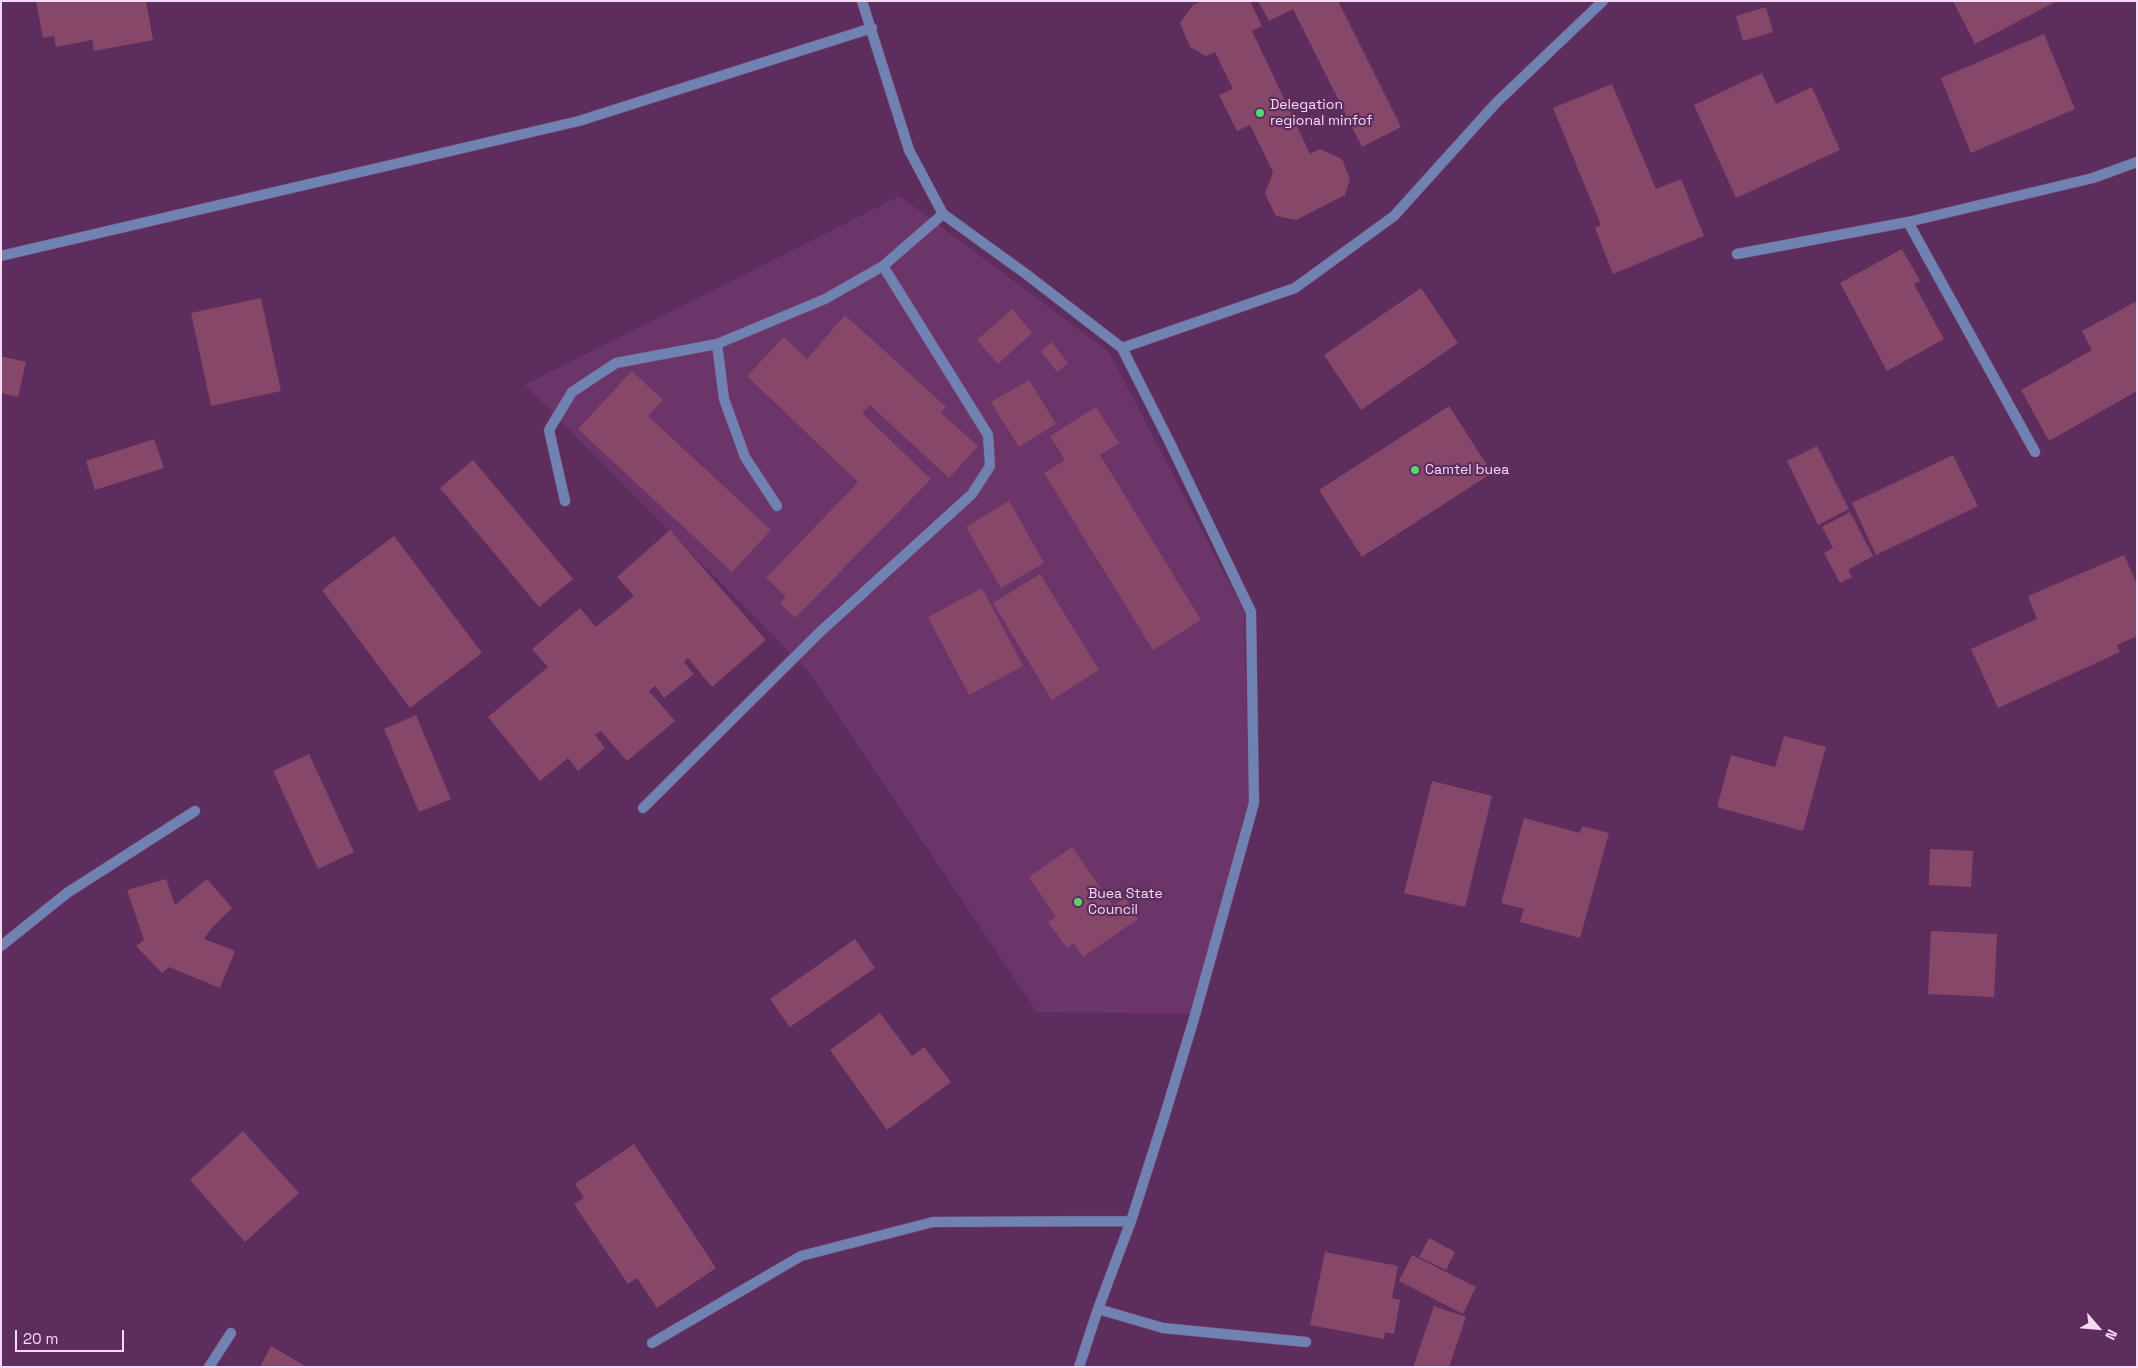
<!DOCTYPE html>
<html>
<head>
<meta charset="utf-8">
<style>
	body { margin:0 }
	#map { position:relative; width:2138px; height:1368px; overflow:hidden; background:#5d2d5d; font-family:"Space Grotesk",sans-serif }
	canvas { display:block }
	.frame { position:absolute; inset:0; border:2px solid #f6d9f5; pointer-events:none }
	.north { position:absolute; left:2073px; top:1303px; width:50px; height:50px; -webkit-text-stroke:4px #5d2d5d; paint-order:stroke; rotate:117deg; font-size:14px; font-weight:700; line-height:20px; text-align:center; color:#f6d9f5 }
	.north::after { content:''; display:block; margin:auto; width:18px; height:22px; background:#f6d9f5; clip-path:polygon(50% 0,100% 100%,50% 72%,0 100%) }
	.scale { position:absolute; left:15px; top:1330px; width:109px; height:22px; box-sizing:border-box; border:2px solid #f6d9f5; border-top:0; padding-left:6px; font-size:15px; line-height:18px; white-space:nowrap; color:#f6d9f5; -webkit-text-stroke:4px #5d2d5d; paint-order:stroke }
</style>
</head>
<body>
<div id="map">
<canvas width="2138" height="1368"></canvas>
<div class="frame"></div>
<div class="north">N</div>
<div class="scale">20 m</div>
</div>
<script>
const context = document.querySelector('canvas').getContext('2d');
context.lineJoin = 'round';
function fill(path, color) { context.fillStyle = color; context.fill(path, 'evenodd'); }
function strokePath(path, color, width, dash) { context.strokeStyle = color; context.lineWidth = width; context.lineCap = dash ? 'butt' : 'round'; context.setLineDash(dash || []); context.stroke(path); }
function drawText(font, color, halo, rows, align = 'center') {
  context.font = font + ' "Space Grotesk",sans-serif'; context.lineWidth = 4.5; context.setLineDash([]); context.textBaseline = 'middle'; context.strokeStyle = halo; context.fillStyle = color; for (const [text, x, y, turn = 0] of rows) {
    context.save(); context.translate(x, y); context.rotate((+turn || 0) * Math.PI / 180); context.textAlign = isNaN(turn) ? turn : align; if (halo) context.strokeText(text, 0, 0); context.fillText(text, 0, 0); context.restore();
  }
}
fill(new Path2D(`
	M900 196 1109 352 1244 611 1249 801 1190 1014 1037 1012 810 673 525 385Z`), '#6b356a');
fill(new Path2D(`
	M36 1H146L153 40 94 51 92 40 56 47 54 36 43 38Z
	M1202 1H1250L1262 26 1252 31 1310 154 1320 149 1342 159 1350 179 1345 195 1296 220 1276 216 1265 194 1273 172 1250 125 1237 131 1219 95 1233 89 1215 52 1206 56 1190 47 1180 23 1193 5Z
	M1258 1H1338L1401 127 1362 147 1293 9 1269 21Z
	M1953 1H2057L1975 44Z
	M1766 7 1773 32 1743 41 1736 16Z
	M2044 34 2075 109 1971 153 1941 78Z
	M1762 73 1776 104 1812 87 1840 150 1736 198 1694 105Z
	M1612 84 1656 189 1681 179 1704 236 1613 274 1595 228 1601 225 1553 108Z
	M1902 249 1920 281 1914 284 1944 339 1887 371 1840 283Z
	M1421 288 1458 343 1361 410 1324 355Z
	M261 298 281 391 211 406 191 313Z
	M2135 302 2137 305V391L2049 441 2021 390 2092 350 2082 331Z
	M1012 309 1032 333 998 364 977 340Z
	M845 315 946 407 941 413 978 446 949 478 870 405 862 413 931 479 795 618 780 603 786 597 766 578 858 482 747 376 784 337 807 359Z
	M1052 342 1068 363 1057 372 1041 351Z
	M1 356 26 362 18 397 1 393Z
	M632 371 663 400 648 416 771 530 732 572 578 429Z
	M1029 380 1056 424 1019 447 991 402Z
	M1449 406 1492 473 1362 557 1319 490Z
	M1096 407 1119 443 1100 455 1201 620 1153 650 1044 473 1065 460 1050 436Z
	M154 439 164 468 95 490 86 461Z
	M1817 446 1849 509 1818 525 1787 461Z
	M1953 455 1978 506 1876 555 1852 503Z
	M473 460 573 579 539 607 440 488Z
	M1009 501 1044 563 1001 588 966 527Z
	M1850 512 1873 556 1848 570 1852 577 1840 583 1824 553 1833 548 1822 527Z
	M670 530 766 640 712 687 688 658 684 662 694 674 664 698 655 686 649 691 675 721 627 761 601 731 595 735 605 748 578 771 568 758 540 781 488 717 548 667 532 649 580 608 596 627 634 596 617 577Z
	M394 536 482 653 410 708 322 590Z
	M2124 555 2137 584V636L2117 645 2120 652 1998 708 1971 649 2037 619 2028 596Z
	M1040 574 1099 670 1052 700 993 603Z
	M982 588 1023 666 969 695 928 617Z
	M416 715 451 799 419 812 384 729Z
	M1784 736 1826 747 1803 831 1717 807 1731 755 1775 767Z
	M309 754 354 852 318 869 273 771Z
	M1432 781 1492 796 1465 907 1404 893Z
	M1524 818 1580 833 1582 826 1609 833 1580 938 1520 922 1524 909 1501 903Z
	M1072 847 1113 906 1125 898 1138 919 1083 957 1074 943 1067 948 1048 922 1056 917 1029 877Z
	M1930 849 1973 851 1971 887 1929 885Z
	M166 879 175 905 207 879 232 908 210 930 204 939 235 951 220 988 169 967 162 973 136 946 144 940 127 890Z
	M1931 931 1997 934 1994 997 1928 994Z
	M855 939 875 968 790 1027 770 999Z
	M880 1013 912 1056 924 1047 951 1082 887 1130 830 1050Z
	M243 1131 299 1193 245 1242 190 1180Z
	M634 1144 716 1268 657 1308 637 1278 628 1284 574 1204 584 1198 575 1184Z
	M1429 1238 1455 1252 1446 1270 1419 1257Z
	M1325 1252 1398 1266 1392 1298 1400 1300 1394 1334 1385 1332 1384 1339 1310 1325Z
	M1412 1255 1476 1287 1463 1314 1399 1281Z
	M1434 1306 1466 1317 1449 1367H1413Z
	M271 1346 307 1367H260Z`), '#874769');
const lane = new Path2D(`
	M717 344 724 399 745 457 777 506
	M565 501 549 430 572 392 616 363 717 344 825 299 883 266 943 214
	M643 808 820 632 972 494 990 466 988 435 883 266`);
const street = new Path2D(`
	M862 1 909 150 943 214 1026 274 1122 348 1170 443 1251 612 1254 803 1193 1022 1163 1121 1131 1221 1098 1309 1079 1367
	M1737 254 1908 222
	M1 256 579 121 872 28
	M1122 348 1295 288 1394 216 1496 103 1603 1
	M2035 452 1908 222 2093 178 2137 162
	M1 946 67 893 195 811
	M1098 1309 1163 1328 1306 1342
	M652 1343 801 1256 933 1222 1131 1221
	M209 1367 231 1333`);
strokePath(lane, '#794c78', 11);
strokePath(street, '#794c78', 11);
strokePath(lane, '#7082b2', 10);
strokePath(street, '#7082b2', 10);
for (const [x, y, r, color] of [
	[1260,113,5,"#56d671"],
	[1415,470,5,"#56d671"],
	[1078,902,5,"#56d671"]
]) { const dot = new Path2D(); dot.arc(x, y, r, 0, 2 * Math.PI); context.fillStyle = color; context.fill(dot); strokePath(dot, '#5d2d5d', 2); }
drawText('14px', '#f6d9f5', '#5d2d5d', [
	["Delegation",1270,105],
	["regional minfof",1270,121],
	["Camtel buea",1425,470],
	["Buea State",1088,894],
	["Council",1088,910]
], 'left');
</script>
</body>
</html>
